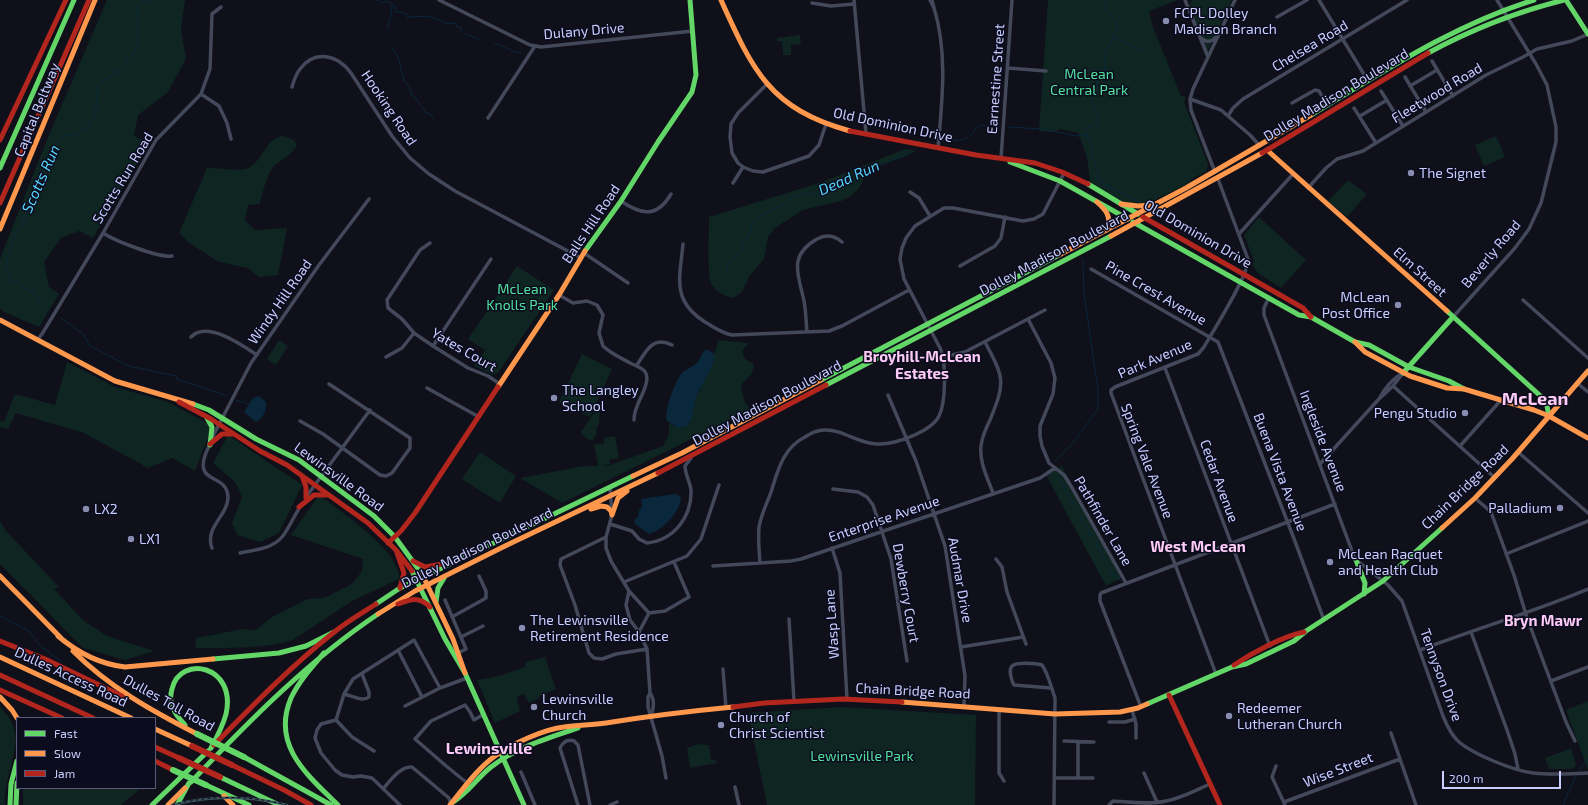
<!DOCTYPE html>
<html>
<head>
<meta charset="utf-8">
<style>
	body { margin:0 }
	#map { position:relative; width:1588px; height:805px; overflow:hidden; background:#0f101a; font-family:"Exo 2",sans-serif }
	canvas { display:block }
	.legend { position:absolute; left:16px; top:717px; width:140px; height:72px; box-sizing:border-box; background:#0b0c1e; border:1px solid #575a78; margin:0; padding:5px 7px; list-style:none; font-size:12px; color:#c9ceff }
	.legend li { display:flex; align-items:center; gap:8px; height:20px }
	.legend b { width:20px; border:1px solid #575a78 }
	.scale { position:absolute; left:1442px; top:771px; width:119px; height:18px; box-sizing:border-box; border:2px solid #c9ceff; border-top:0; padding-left:5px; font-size:12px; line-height:14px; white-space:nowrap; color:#c9ceff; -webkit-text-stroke:3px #0b0c1e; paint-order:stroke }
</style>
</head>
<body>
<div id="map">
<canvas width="1588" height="805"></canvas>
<ul class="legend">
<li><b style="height:5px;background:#63d668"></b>Fast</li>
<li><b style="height:5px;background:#ff974d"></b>Slow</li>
<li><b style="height:5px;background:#b3261e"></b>Jam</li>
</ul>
<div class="scale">200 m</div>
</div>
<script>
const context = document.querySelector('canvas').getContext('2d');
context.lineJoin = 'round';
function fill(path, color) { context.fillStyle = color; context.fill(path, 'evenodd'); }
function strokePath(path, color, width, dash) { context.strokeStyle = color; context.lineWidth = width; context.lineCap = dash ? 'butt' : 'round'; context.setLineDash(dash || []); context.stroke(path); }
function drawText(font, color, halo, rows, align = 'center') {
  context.font = font + ' "Exo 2",sans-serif'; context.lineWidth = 3; context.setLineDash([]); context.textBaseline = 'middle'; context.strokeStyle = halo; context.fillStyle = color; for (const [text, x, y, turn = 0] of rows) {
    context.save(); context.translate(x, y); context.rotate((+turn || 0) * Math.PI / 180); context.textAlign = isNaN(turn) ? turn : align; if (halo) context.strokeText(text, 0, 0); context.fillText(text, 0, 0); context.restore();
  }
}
fill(new Path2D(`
	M107 0H185L181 30 186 59 168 92 138 115 134 136 149 143 93 238 79 231 61 238 44 262 49 287 59 294 39 327 2 311 0 308V259L48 137Z
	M1048 0H1178L1149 11 1153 27 1181 96 1186 97 1184 102 1208 164 1207 171 1190 180 1191 182 1151 202 1133 206 1104 191 1090 181 1087 157 1078 133 1060 129 1055 132 1039 131Z
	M1192 0H1232L1206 54 1189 6Z
	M800 35 801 44 791 45V55H783L782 41H777V38Z
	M283 136 294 140 297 145C292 155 282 159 274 166 267 174 262 194 260 204L248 205 245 220 255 230 287 228 278 275 259 277 248 268 219 262 189 243 179 233 207 168C217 168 238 171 246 169 263 163 265 137 283 136Z
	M1496 136 1505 157 1484 166 1475 145Z
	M905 149 916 151 902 158 881 164 871 170 864 179 859 188 851 196 841 201 803 210 775 228 768 237 764 259 749 277 742 292 733 298C725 296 715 292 711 283 707 273 709 230 709 217L822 182Z
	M1348 180 1367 194 1347 217 1328 201Z
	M1259 217 1306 260 1281 288 1259 274 1252 265 1254 261 1244 235Z
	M517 266 554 290 498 373 493 375 474 366 485 350 468 339Z
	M279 340 288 346 276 365 267 359Z
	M719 340 749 343 742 351 745 359 754 364 752 374 741 385 744 400 750 410 562 503 520 478 584 466H598L594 445 604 443V438L615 436 619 458 609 460 610 464 602 466H607L663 446 669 434V423L679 428 686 427 689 425 697 395 713 362 714 354Z
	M582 354 612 369 590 417 559 402Z
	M67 362 115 387 168 402 209 424V435L195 471 172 458 148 468 84 433 16 413 8 429 0 427V421L4 422 15 394 55 405Z
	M598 407 600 409 599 423 596 429 597 432 593 440C588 440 583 437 581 432Z
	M228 435 302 485 279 533 260 542 237 535 232 523 242 497 235 482 213 463Z
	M480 452 516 476 501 501 498 502 462 479Z
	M1062 466 1123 577 1106 586 1046 475Z
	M319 495C339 510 403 553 399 579L352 601 293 640C266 649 224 648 195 648L196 638 243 629 256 630 272 617 308 599 324 598 352 584 362 571 363 559 291 535Z
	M0 521 6 531 59 587 54 589 84 621 107 636 154 651 125 660 83 648 0 564Z
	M545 657 556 689 539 696V698L529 703 524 694 517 697 520 711 495 723 477 680C494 678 509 673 525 667L526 662Z
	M1588 701V770L1566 710Z
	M0 707C6 713 12 720 14 728 21 750 3 779 5 805H0Z
	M841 707 976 715 975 805H767L748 713Z
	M697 744 709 745 711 760H716L717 763 690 768 687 748Z
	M1571 748 1576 764 1575 767 1572 769H1549L1545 758Z
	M23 788H141L121 805H23Z`), '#0e2521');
fill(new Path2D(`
	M705 350H709L714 354C717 364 701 384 697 395 693 404 694 421 686 427L679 428 667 421C663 413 675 382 681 374 685 369 692 367 697 363 700 359 701 354 705 350Z
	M259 396 266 402C267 411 263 418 256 422L244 412 253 398Z
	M675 494 681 497C681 511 662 531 649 534L635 524 634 520 638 517 639 510 642 507 641 499Z`), '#0a283c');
strokePath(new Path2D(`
	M374 0H378
	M379 0 382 3 387 1 395 6V11L407 14V17C415 17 426 15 434 18 443 21 444 25 455 23L457 27H460L462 32
	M387 29 391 15 392 5
	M466 34 479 39
	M1115 38 1140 50
	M494 43C504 46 514 53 522 53
	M391 47 398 57 404 81 410 88 411 95 414 96 421 106
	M422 107 426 113H429L434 119
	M1009 127 1041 129 1077 136 1086 135
	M1086 135 1089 126 1098 122V114L1093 105 1092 99 1097 90V81L1104 70 1106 53 1118 28 1116 21 1105 8 1107 0
	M1086 135 1091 144 1092 153 1098 173V181L1138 201
	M942 141C965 138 963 146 979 125L999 126
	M727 271 728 265 741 251 743 243 749 236 752 223 759 216 785 204 791 198 800 194H821L831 183 865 172 912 152
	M49 310 40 302 33 293 11 279 5 268 14 237 26 216 55 143C66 132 65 138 77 133 98 124 97 103 98 84 113 75 131 62 137 44 140 33 138 18 137 6L148 0
	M61 318 83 334 90 346 129 366 176 376 177 379 227 396
	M236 400 249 404
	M1055 461 1072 444 1098 409V390L1084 294 1083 259
	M1057 476 1077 509
	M1080 516 1092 537
	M1096 543 1111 571 1121 581
	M0 616 29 631 40 646 61 661
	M1578 772 1588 758
	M1563 805 1576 775`), '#0a283c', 1);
strokePath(new Path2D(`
	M439 0 530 45 541 47 693 31
	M854 0 866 134
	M930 0 934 8 932 0
	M1185 0 1208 57
	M1319 0 1368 81
	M812 3 831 6 854 4
	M934 8C948 53 942 102 938 148
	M1277 17 1307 0
	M1201 38C1206 43 1212 42 1216 37
	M1432 61 1453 96
	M1008 68 1046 71
	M1405 77 1426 112
	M767 84 738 113 731 124 730 137 732 153 738 163 743 167 753 171 763 172 809 156 819 145 826 124
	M1410 86 1437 70
	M292 87C294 80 296 74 300 69 315 49 338 55 351 73L392 136 410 158 429 174 455 191 581 258
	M1381 91 1403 126
	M201 94 219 106 227 123 231 139
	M1190 99 1221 110 1250 135 1260 146
	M1292 103 1315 90 1319 91 1327 105
	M1354 108 1376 143
	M1228 116 1233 108 1243 99 1407 0
	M1360 116 1387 100
	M488 118 535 46
	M1001 159 1012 0
	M1215 172 1191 110 1190 99 1193 89 1235 0
	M733 183 743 167
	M1308 188 1326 168 1337 159 1363 151 1486 75 1523 57 1537 49 1572 41 1588 34
	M910 192 919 198 930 216
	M621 201C641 215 657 218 671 194
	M103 233C115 241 159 258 172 256
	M1239 234 1293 174
	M430 243 420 250 387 300 388 308 402 319 414 333 433 346 468 368 488 376 500 384
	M683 244C680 278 671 300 705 322 714 327 722 333 732 335L829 331 842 326 909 290
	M584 253 628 283
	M960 266 995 246 1001 238 1005 217
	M1091 269 1218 342 1296 544 1324 620
	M559 295 573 303 587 301 597 305 603 315 599 333 603 346C610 353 621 358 630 363 640 368 650 369 646 384 643 397 634 406 634 420
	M1269 297 1264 308V315L1355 559 1388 585 1402 601 1443 716C1447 726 1451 735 1459 742 1473 754 1514 771 1533 773 1551 775 1570 774 1588 773
	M1523 300 1588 358
	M1453 317 1515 248 1529 229 1541 203 1556 142V127L1547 85 1536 64 1497 0
	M1028 319 1051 363 1055 378 1053 394 1040 426V436L1042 446 1049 463 1064 475 1071 486 1126 583
	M807 332C806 322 806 311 804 301 799 276 787 256 817 239 826 234 835 236 842 242
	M191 337C207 320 242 345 257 355
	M38 339 42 334 103 233 156 140 201 94 210 69 212 14 221 7
	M985 342C1004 378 1006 381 990 420 986 428 982 437 981 446 979 462 988 479 993 493
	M433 346 491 259
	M386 357 402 348 414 333
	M943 357 965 352 1045 310
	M637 365C646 351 653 335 672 345
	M1165 368 1270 646
	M1577 383 1588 392
	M1393 386 1494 477
	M427 388 479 417
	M888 395 916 461 945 546 965 676 964 706
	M1379 399C1384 389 1393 378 1403 373
	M300 421 323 434 380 475 386 476 392 473 410 448V438L329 384
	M213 436 251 363 319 265 369 199
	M210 444C188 487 226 471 228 496 229 515 204 527 212 548
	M1460 446 1501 400
	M1518 452 1588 513
	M1320 464 1378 400 1393 386 1403 373
	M610 487 612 515 606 537V548L611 561 629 591 626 605 630 620 639 632 647 649 650 693C655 700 654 708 651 716
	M833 489 858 492 867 497 873 505 891 559 907 661
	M306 497 370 410
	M1475 498 1491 512 1514 575 1527 618 1566 722 1575 741
	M610 524 632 531 639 539 647 543C674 540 692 517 691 490 690 482 685 474 685 466L691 458
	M606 537 561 559 560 565 575 605 589 653 594 658 602 659 616 654 647 649
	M832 548 840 573 847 699
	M240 553C254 550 272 549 282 537 288 530 294 516 300 507
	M1506 554 1588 521
	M996 559 1002 567 1007 592 1026 644
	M760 563C759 551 758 538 759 527 761 515 767 503 771 492 778 470 783 448 805 437 811 433 817 430 824 430 843 429 858 444 877 444 894 445 931 432 939 416 946 402 946 365 941 350L904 279 900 259 902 248 906 238 915 226 939 211 944 208H953L1023 221 1034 219 1043 214 1064 173
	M713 566 791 561 801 559 1040 478 1055 468
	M624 582 687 556 701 539 719 485
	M629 591 649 613 639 632
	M445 600 466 649 458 653
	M649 613 665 611 689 597 674 562
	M452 617 486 598V591L479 576
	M789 619 794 701
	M1471 632 1507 730 1515 754 1518 769
	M461 637 483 626
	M961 647 1023 637
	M398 650 422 697
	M1420 650C1475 629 1533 612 1588 589
	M723 669 726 708
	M1216 674 1111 393V390L1115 387 1198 354 1204 347C1213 331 1250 273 1248 259L1218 179
	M1551 681 1588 667
	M1051 688 1014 685C1012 682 1008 670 1012 666 1016 662 1036 663 1042 665 1048 673 1051 687 1055 698L1054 805
	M650 693 648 697V707L662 756 666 778
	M344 694C352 696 363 702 369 697V692L362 674
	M405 706 440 688 467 678
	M1141 707 1100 601V595L1101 593 1335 504
	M999 709V773L1004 781
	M1132 710 1136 724V738
	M336 720 344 694 353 679 414 640 440 688
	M336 720 321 724 317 730 315 738 321 753 335 770 342 775 353 777 361 776 372 778 400 805
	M336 720 352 737 374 751
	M1109 722H1125L1135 719
	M1391 733 1416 805
	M1064 741 1094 742
	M1276 766 1272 777 1285 805
	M521 772 535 805
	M1144 773 1157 802
	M1054 778H1093
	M1078 778V742
	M467 783 445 765 415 739 431 721 465 705 470 712 474 720 484 714
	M735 787 739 805
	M383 789C390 781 400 766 412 767L449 798 451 805
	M1284 802 1400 759
	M578 805 560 748C563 742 568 739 574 741L578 745 590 805
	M610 805 617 802
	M1109 805 1113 801C1130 802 1149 805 1166 801 1182 798 1196 790 1210 784`), '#44485b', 3.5);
strokePath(new Path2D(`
	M1566 0 1588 34
	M1428 53C1472 29 1516 12 1564 0
	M1311 115C1383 72 1453 25 1534 0
	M1010 162 1060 181 1128 219
	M0 168 74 0
	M1088 184 1138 214
	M1133 222 1299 315 1311 317 1355 342 1369 345 1409 367 1449 381 1464 389
	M585 251 621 201 658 142 692 92 696 75 690 0
	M1447 311 1546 401 1549 416
	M1403 373 1453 317
	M821 380 1059 255
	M826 385 1111 236
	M193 404 209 410 256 439 299 460 374 516 395 537 422 574
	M207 418 212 427 210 445
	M1356 560 1365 583 1364 594
	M412 571 445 639 465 673 524 805
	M436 602 438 588 444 578
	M376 604 400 588 633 476
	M324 653C312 667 299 681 291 698 271 745 307 775 338 805
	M213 659 279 653 306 646 334 632
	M1147 704 1232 667 1246 664 1294 641 1306 631 1383 581 1442 528
	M185 725C181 720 176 716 174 710 170 704 170 696 172 689 180 654 237 665 226 714 223 726 217 737 211 748
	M244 757 331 805
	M220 777 279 805
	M191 782C249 721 308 661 378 614
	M206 785 249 805
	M453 802C468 793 477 778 491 767 517 747 548 738 578 728
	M10 805 11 784 17 761
	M16 805 17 783
	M152 805 208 751
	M177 805 189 783`), '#63d668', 5);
strokePath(new Path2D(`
	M721 0C753 71 770 109 850 131
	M1267 150 1447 311
	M1097 202C1106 210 1112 217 1107 230
	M1121 204 1138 206 1151 205
	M0 229 95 0
	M1111 236 1262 153
	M1059 255 1186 188 1311 115
	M0 320 115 381 193 404
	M1355 342 1365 352 1410 376 1447 388 1464 389 1534 410 1549 416 1588 438
	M498 387 559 295 585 251
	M633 476 682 453 821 380
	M591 509 601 506 607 507 611 511 612 515
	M612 515 618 498 627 491
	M1442 528 1475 498 1512 459 1588 371
	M422 574 453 639 465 673
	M0 576 61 638
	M378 614 415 591 505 546 658 473
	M58 636C78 653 99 664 125 667L213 659
	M73 651C109 687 152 711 197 734
	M0 657 131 718
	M0 697 12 710 17 718
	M902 702 1055 714 1120 712 1138 708 1147 704
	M155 729 192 746
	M224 796 233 805
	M168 805 185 788
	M450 805C464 788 477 769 495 756 511 744 545 729 564 727 578 725 592 725 606 723 649 716 691 711 733 707`), '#ff974d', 5);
strokePath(new Path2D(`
	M850 131 976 155 1035 163 1062 172 1088 184
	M0 140 66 0
	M1262 153 1428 53
	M0 203 89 0
	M1143 217 1303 308 1311 317
	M179 402 211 419 260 451 287 465 368 523 396 550 412 571
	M210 444 222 434H232
	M658 473 826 385
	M302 476 306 487V498
	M299 507 314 495H328
	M388 543 401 531 415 513 498 387
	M396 550 404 573 400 588
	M413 561 425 567 442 564
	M398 604C411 599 419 596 430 607
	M0 641 45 659 122 696
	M1234 665C1252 653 1283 636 1304 632
	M0 675 93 718
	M0 690 62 718
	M1169 695 1220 805
	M733 707 764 703 843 699 902 702
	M214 745C252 706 290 667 333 633 346 622 362 613 376 604
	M155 747 179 758
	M155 761 173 770
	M232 765 284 790 311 805`), '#b3261e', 5);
const rail = new Path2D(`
	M172 805C211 795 248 795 287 805`);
strokePath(rail, '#3a555e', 2.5);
strokePath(rail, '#0b0c1e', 1, [3]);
strokePath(new Path2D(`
	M197 734 244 757
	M173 770 206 785`), '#63d668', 6);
strokePath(new Path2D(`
	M192 746 232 765
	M179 758 220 777`), '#b3261e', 6);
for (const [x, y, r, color] of [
	[1166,21,4,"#888caf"],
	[1411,173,4,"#888caf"],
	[1398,305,4,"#888caf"],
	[554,398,4,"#888caf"],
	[1465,413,4,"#888caf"],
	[1560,508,4,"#888caf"],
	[86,509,4,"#888caf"],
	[131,539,4,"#888caf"],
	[1330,562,4,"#888caf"],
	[522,628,4,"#888caf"],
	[534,707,4,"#888caf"],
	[1229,716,4,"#888caf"],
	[721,725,4,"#888caf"]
]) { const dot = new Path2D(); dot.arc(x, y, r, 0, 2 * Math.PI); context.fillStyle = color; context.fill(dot); strokePath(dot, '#0b0c1e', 1.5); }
drawText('14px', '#c9ceff', '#0b0c1e', [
	["FCPL Dolley",1174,13],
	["Madison Branch",1174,29],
	["The Signet",1419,173],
	["McLean",1390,297,"right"],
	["Post Office",1390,313,"right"],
	["The Langley",562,390],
	["School",562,406],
	["Pengu Studio",1457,413,"right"],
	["Palladium",1552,508,"right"],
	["LX2",94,509],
	["LX1",139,539],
	["McLean Racquet",1338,554],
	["and Health Club",1338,570],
	["The Lewinsville",530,620],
	["Retirement Residence",530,636],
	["Lewinsville",542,699],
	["Church",542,715],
	["Redeemer",1237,708],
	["Lutheran Church",1237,724],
	["Church of",729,717],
	["Christ Scientist",729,733]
], 'left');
drawText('14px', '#c9ceff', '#0b0c1e', [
	["Dulany Drive",584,31,-5],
	["Chelsea Road",1310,46,-31],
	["Earnestine Street",996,79,-86],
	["Fleetwood Road",1437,93,-31],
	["Dolley Madison Boulevard",1336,95,-31],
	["Hooking Road",389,108,56],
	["Capital Beltway",37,110,-68],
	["Old Dominion Drive",893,125,12],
	["Scotts Run Road",123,178,-59],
	["Balls Hill Road",591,224,-56],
	["Old Dominion Drive",1198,234,30],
	["Dolley Madison Boulevard",1054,253,-28],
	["Beverly Road",1491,254,-50],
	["Elm Street",1420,272,42],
	["Pine Crest Avenue",1156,293,30],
	["Windy Hill Road",280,302,-55],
	["Yates Court",464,350,30],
	["Park Avenue",1155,359,-23],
	["Dolley Madison Boulevard",767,403,-28],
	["Ingleside Avenue",1323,441,69],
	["Spring Vale Avenue",1147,461,69],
	["Buena Vista Avenue",1280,472,69],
	["Lewinsville Road",339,477,36],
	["Cedar Avenue",1219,481,70],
	["Chain Bridge Road",1465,487,-44],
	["Enterprise Avenue",884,519,-19],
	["Pathfinder Lane",1103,521,60],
	["Dolley Madison Boulevard",477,548,-26],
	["Audmar Drive",960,580,80],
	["Dewberry Court",906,593,80],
	["Wasp Lane",832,624,-94],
	["Tennyson Drive",1441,675,70],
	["Dulles Access Road",71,677,25],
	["Chain Bridge Road",913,691,3],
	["Dulles Toll Road",169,703,29],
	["Wise Street",1338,770,-21]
]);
drawText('14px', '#52e29e', '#0b0c1e', [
	["McLean",1089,74],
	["Central Park",1089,90],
	["McLean",522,289],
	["Knolls Park",522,305],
	["Lewinsville Park",862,756]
]);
drawText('italic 15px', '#57d6ff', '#0b0c1e', [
	["Dead Run",849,178,-24],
	["Scotts Run",41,179,-66]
]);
drawText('bold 15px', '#ffcbf7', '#0b0c1e', [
	["Broyhill-McLean",922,357],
	["Estates",922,374],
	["West McLean",1198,547],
	["Bryn Mawr",1543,621]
]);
drawText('bold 16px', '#ffcbf7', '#0b0c1e', [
	["Lewinsville",489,749]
]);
drawText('bold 18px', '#ffcbf7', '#0b0c1e', [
	["McLean",1535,399]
]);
</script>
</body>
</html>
